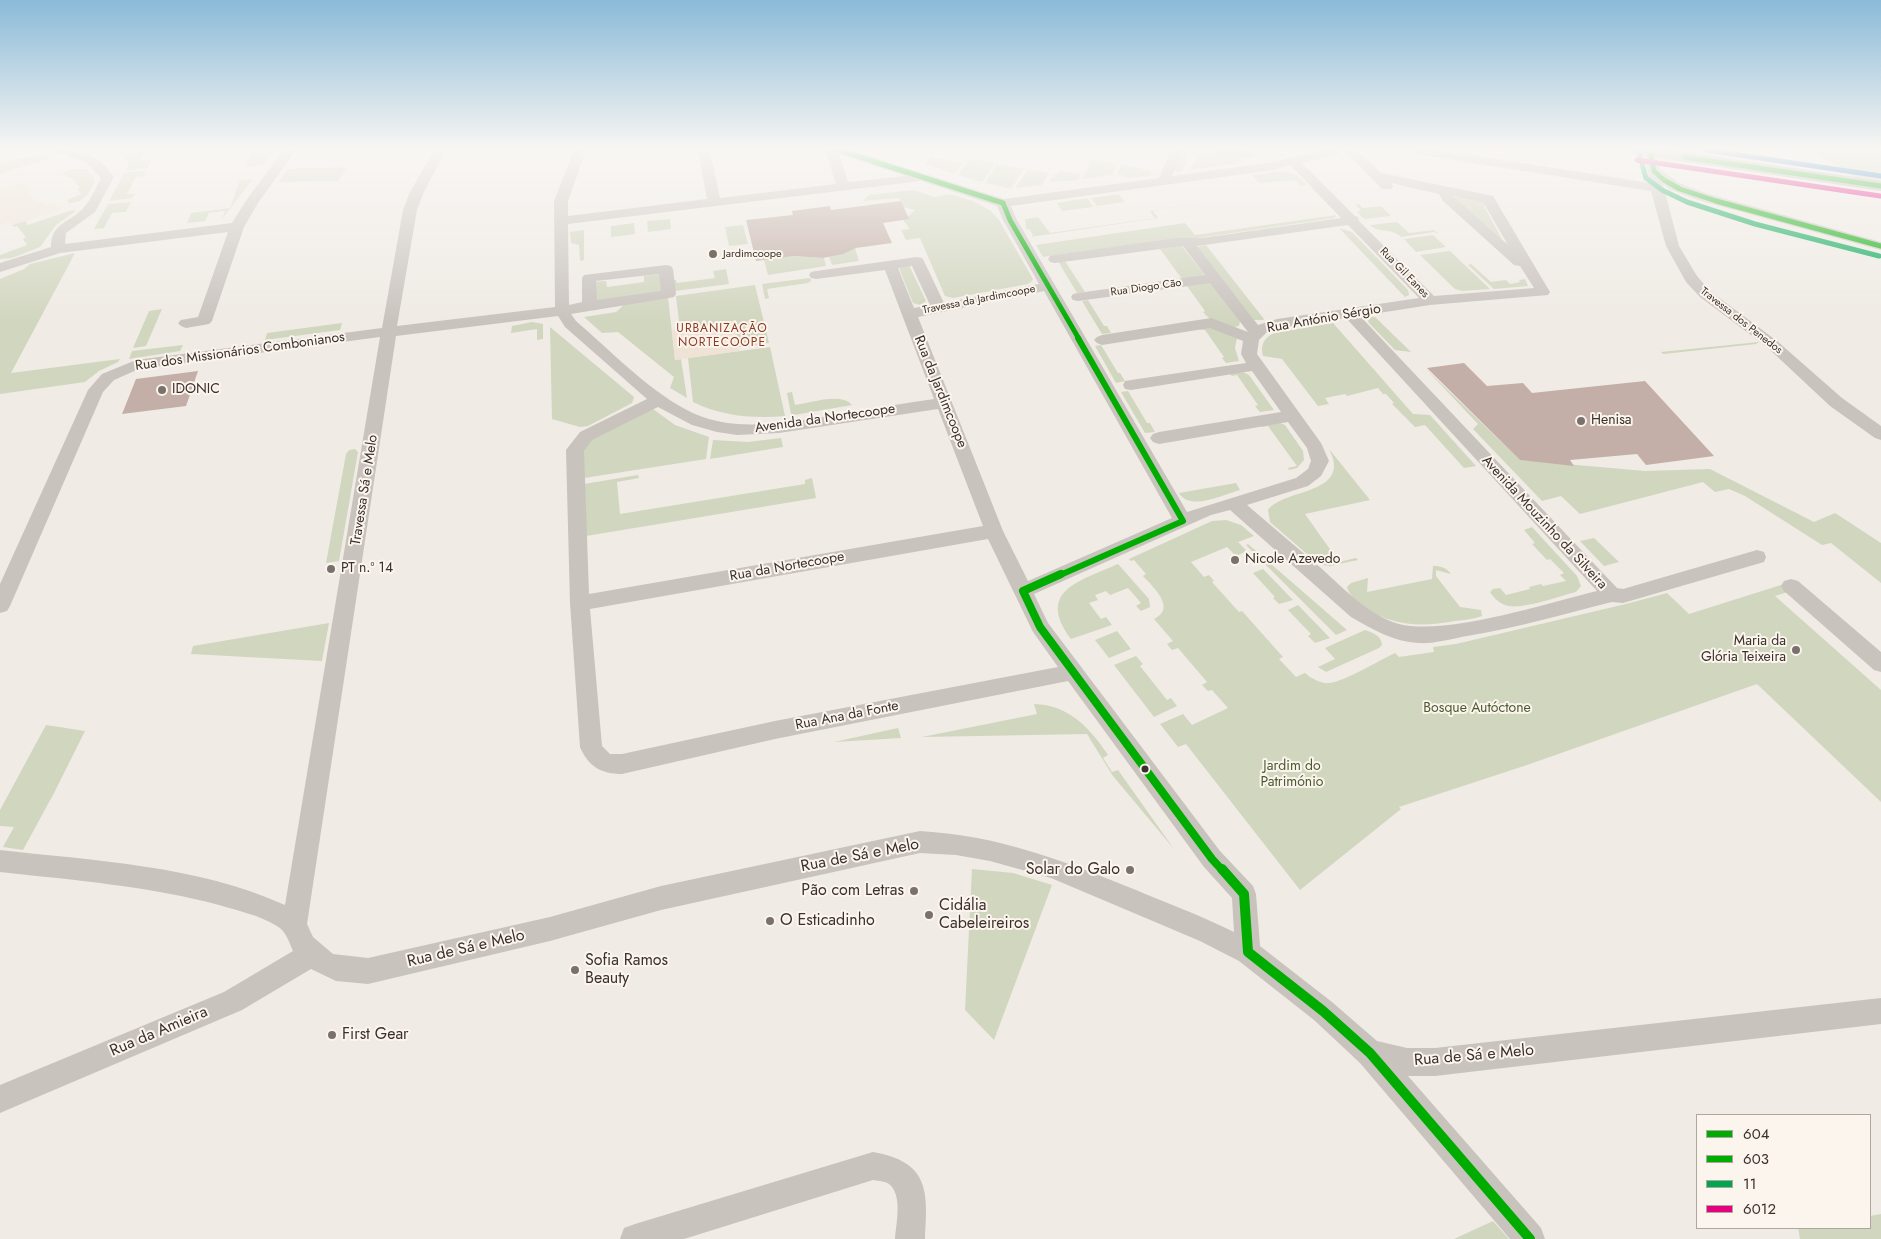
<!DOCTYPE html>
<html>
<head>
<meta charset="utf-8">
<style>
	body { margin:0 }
	#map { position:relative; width:1881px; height:1239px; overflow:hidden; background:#f0ebe5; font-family:Jost,sans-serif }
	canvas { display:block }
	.legend { position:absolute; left:1696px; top:1114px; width:175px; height:115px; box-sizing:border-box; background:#fbf5ee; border:1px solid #aea6a0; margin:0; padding:6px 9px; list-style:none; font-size:15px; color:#3b302b }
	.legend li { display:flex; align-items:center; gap:10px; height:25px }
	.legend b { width:25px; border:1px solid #aea6a0 }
</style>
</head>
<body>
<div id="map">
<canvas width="1881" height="1239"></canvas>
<ul class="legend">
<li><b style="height:6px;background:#00ac00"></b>604</li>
<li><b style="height:6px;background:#00ac00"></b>603</li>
<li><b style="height:6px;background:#00a651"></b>11</li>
<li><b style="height:6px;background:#e5007d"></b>6012</li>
</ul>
</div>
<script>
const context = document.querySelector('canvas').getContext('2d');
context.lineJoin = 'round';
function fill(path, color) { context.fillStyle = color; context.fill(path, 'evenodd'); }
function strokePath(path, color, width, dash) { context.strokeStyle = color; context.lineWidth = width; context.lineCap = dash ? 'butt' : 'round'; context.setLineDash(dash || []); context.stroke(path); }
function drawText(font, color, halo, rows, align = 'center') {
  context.font = font + ' Jost,sans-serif'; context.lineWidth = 4; context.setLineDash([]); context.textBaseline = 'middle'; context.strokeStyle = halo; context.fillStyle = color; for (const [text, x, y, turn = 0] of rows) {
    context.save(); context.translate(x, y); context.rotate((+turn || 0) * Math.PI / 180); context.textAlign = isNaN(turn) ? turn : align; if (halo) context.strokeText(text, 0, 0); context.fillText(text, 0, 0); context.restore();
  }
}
fill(new Path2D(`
	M145 150 140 160 152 159 148 168 126 171 129 163 118 151Z
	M252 150H274L263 165 245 167Z
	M1182 150C1196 150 1231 149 1242 159L1240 163 1189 170 1199 156 1188 153 1185 160 1187 161 1182 171 1177 172 1173 169Z
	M1811 150H1881V183L1856 178Z
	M44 154 51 158 0 174V163Z
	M931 157 963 163 955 174 925 164Z
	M969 159 995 163 982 182 958 175Z
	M1093 160 1118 164 1112 175 1082 179Z
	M997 164 1024 169 1011 189 985 183Z
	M1121 165 1153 171 1150 176 1128 178 1117 173Z
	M347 167 338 181 278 182 288 169Z
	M74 169H87L95 181C89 193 85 203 69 203L67 200 81 194 77 189 80 188 71 178H68L64 174 60 173Z
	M1028 170 1049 173 1042 185 1015 188Z
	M146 171 144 176 136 177 127 194H135L132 198 109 201 124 173Z
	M1060 171 1081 174 1078 180 1049 182 1055 174H1058Z
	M1282 171 1296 174 1307 185 1300 186 1295 180 1259 183 1252 175Z
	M253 179 222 219 225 211 209 213 205 221 187 223 191 213 230 208 240 180Z
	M914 190 934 197 950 194 973 201 991 211 999 220 1033 279 1032 281 1028 284 953 298 945 296 920 238 906 240 901 230 910 229 903 220 915 210 903 207 899 198 863 201 869 195Z
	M1119 194 1125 202 1097 206 1091 198Z
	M1455 196 1481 199 1488 204 1484 206 1503 241 1510 244 1514 250 1454 198Z
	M1087 198 1093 207 1062 211 1057 203Z
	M1222 200 1153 211 1158 218 1031 237 1033 235 1029 229H1026L1025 219 1038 217 1050 233 1155 218 1150 211Z
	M131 202 126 212 112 213 104 228 94 229 108 204Z
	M1359 204 1363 208 1381 206 1391 216 1364 219 1357 212 1361 210 1355 205Z
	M72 210 76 211 56 225 40 247 12 258 0 259V255L27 245 23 239 26 237 17 226 14 227 12 225 25 221 28 225Z
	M1336 215 1335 218 1198 238H1177L1043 257 1036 245 1185 223 1195 235Z
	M670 219 671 229 648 232 647 221Z
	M1397 222 1409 233 1434 230 1439 234 1434 232 1401 237C1391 227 1379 234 1370 225Z
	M634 223 635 234 611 237V226Z
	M743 225 748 244 729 246 725 227Z
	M1339 228 1352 232 1408 290 1409 295 1405 297Z
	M584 230V260L580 261 579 245 571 243 570 232Z
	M1433 235 1446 247 1416 252 1404 239Z
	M1206 245 1264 319 1263 320H1254L1197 247Z
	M1182 246 1204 274 1203 276 1182 279 1160 249Z
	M855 248 859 261 832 265 829 257Z
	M1450 251 1490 289 1462 291 1455 289 1420 255Z
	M75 253 11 373 120 359 118 362 99 371 85 382 0 394V279L24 269 30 264Z
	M794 256 824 258 826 266 768 275 764 260Z
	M1058 261H1065L1085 292 1077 293Z
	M1471 264 1491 282 1506 280 1510 284 1520 282 1519 280 1525 279 1528 286 1494 289 1468 265Z
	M909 265 926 301 921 305 913 303 899 268Z
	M726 269 729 284 675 291 673 280H676L677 283 715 278 713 271Z
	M661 274 663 292 594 301 593 282 606 281 607 287 644 282V276Z
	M809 278 812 280 808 283 767 289 769 298 765 299 762 284Z
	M1205 282 1211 283 1240 321 1239 326C1227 330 1210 321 1203 312L1205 311 1187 286 1180 287 1179 286Z
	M755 285 769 343 739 347 734 321 680 329 676 296Z
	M668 297 675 360 681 359 687 398 670 388 674 377 618 332 602 333 584 317 616 312 627 302Z
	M1088 300 1104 326H1107L1111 333 1102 334 1082 301Z
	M162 309 146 346 133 348 149 311Z
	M1371 317H1375L1411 352 1395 350 1369 323 1368 320Z
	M532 322 543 324V339L537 340V329L511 333 512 326Z
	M342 323 340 330 265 340 267 333Z
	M1333 323 1413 414 1430 415 1476 466 1464 468 1425 425 1415 427 1392 404 1394 403 1386 394H1383L1378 388 1347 396 1345 394 1325 398 1329 404 1318 406 1282 359 1263 356C1260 345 1264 338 1274 333Z
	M550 327 634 397 632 403 588 426 580 427 552 419Z
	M1211 327 1237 338 1235 348 1239 361 1226 363 1222 358 1224 357 1205 330 1196 329Z
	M1759 342 1756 344 1663 354 1661 352Z
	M183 345 180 351 129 359 132 351Z
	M1101 345 1118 373H1120L1125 381 1116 383 1095 346Z
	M770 347 785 416C754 419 721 416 693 402L688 358Z
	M1425 368 1520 460 1645 471 1710 469 1814 522 1835 513 1881 543V583L1831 543 1822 545 1745 496 1729 489 1715 492 1703 482 1580 514 1561 496 1542 501 1473 429 1478 424Z
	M1243 372 1249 375 1274 410 1260 412 1255 406 1258 405 1237 375 1232 376 1230 374Z
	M1128 391 1147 423H1150L1155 432 1145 433 1121 392Z
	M792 392 795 405C810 403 841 392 852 405L794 415 791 414 787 393Z
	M653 409 675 425 709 437 706 459 584 478V448L591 440Z
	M1280 423 1285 425 1303 451 1304 460 1297 468 1289 470 1288 468 1297 466 1268 426 1262 427 1260 425Z
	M781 438 783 447 710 459 713 440 748 442Z
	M355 449 358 452 339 561 326 563 346 454 349 450Z
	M1329 449 1370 500 1305 514 1339 562 1356 558 1358 560 1330 566 1323 565 1315 561 1270 522 1268 510C1284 488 1353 495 1329 449Z
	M638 475 639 478 617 482 620 514 805 484V480L812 478 816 498 586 536 584 484Z
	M1236 483 1240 490C1224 494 1191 512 1179 493Z
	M1226 520 1241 525 1254 536 1238 542 1247 551 1236 556 1227 547 1191 562 1204 577 1209 575 1214 581 1212 582 1239 612 1242 611 1283 657 1279 659 1296 677 1305 673C1312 679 1321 684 1330 683 1345 681 1380 660 1395 653L1399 657 1434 652 1433 647 1456 644 1630 603 1667 593 1689 614 1781 585 1788 592 1775 596 1881 690V802L1757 684 1527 765 1399 807 1401 809 1300 890 1186 744 1178 747 1160 724 1183 714 1192 725 1228 708 1212 690 1208 691 1202 685 1207 682 1178 648 1172 650 1167 644 1173 641 1154 619C1177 608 1153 587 1143 576L1146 574 1134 560 1131 561 1129 559 1212 521Z
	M1532 527 1577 576 1581 586 1576 592C1559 596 1521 611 1505 605 1499 603 1494 598 1490 592L1493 589 1500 588 1506 595 1530 589 1529 587 1541 584 1543 586 1566 581 1560 575 1564 573 1550 559 1547 560 1532 544 1535 543 1524 530Z
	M1594 538 1619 562 1604 566 1580 541Z
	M1248 544 1347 630 1336 635 1246 545Z
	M1118 564 1149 599 1150 607 1141 611 1136 606 1141 603 1128 588 1110 595 1106 591 1095 595 1098 600 1089 603 1101 619 1106 617 1112 625 1071 639C1035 590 1081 581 1118 564Z
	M1433 566C1440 566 1446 567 1451 574L1436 570V576L1460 607 1481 610 1482 616C1474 619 1464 620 1455 621 1422 627 1393 627 1365 607 1358 602 1349 596 1347 587L1351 583 1368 578 1367 592 1432 579Z
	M1263 569 1293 600 1279 604 1273 598 1275 597 1253 573Z
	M1298 605 1330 638 1315 643 1308 636 1311 634 1288 610Z
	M329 623 322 661 191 654 193 646Z
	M1365 630C1373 633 1381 635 1382 645L1379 648 1326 672 1318 667 1335 659 1325 648Z
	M1117 631 1131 649 1109 658 1095 640Z
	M1136 656 1143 664 1140 666 1167 700 1171 698 1177 706 1154 717 1114 665Z
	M1034 704C1069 705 1090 728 1108 755L1103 758 1112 772 1118 770 1174 849 1113 776 1087 734 922 737 1037 714Z
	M46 725 85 731 54 793 23 850 3 847 14 827 0 826V810Z
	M898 728 901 738 834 742Z
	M972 869 1013 873 1052 885 994 1040 965 1010Z
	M1881 1214V1239H1800L1798 1228H1870V1216Z
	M1493 1221 1509 1239H1454Z`), '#d1d6bf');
fill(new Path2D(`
	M25 181 31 190 28 191 36 202 40 201 44 206 55 203 61 210 12 225 10 222 0 225V189Z
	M734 321 739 351 675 360 672 330Z`), '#eee3d5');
fill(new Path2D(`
	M901 201 909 219 883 223 892 243 856 248 843 254 823 258 794 256 756 261 746 220 793 215 792 211 830 206 831 210Z
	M1464 363 1487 386 1523 383 1532 393 1645 381 1714 456 1646 465 1637 454 1570 460 1574 466 1520 460 1427 368Z
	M198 371 186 406 122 414 136 379Z`), '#c3afa7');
fill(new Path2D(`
	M55 150C82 150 98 154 114 177L95 212 66 233 65 244 232 223 247 199 284 150H296L258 203 244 227 212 321 209 324 186 328 181 326 178 323 181 320 198 317 228 232 60 253 0 272V263L51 247C51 221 72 223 85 206 92 198 96 187 101 178L86 162 57 153Z
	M434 150H446L423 194 417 210 397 326 555 307 554 201 574 150H586L568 201V216L707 199 698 150H710L720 198 836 184 825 150H850L1004 199 1159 178 1171 150H1183L1172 176 1273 162 1322 150H1343L1341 153 1302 163 1355 216 1358 217 1359 221 1434 296 1534 288 1520 266 1514 265 1443 201 1439 194 1391 183 1393 186 1392 189H1382L1344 150H1357L1381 173 1493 196 1550 292 1548 295 1430 305 1360 316 1617 588 1623 589 1757 550 1764 552 1766 557 1764 562 1623 603 1612 602C1564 614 1516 628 1467 636 1451 639 1434 644 1418 643 1394 642 1372 629 1351 617L1230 510 1211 515 1034 594 1048 623 1220 851 1253 886 1256 894 1260 946 1332 1002 1377 1041 1407 1048H1435L1881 998V1024L1435 1076H1408L1541 1228 1545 1239H1510L1360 1063 1314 1020 1239 961 1200 941 1051 878 990 861 956 855 920 853 661 910 550 941 368 984 336 981 311 969 242 1010 0 1113V1085L224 992 293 951C289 942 286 931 277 926 259 915 239 911 219 905 148 886 73 880 0 872V850C96 861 196 865 285 905L380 337 139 369 114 380 103 392 10 606 7 611 0 613V584L88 390 102 374 136 360 382 328 403 210 409 194ZM839 154 905 176 848 182ZM1290 165 1341 218 1202 238H1175L1055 255 1050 256 1048 259 1050 262 1055 263 1183 246 1205 275 1078 293 1073 294 1071 297 1073 300 1078 301 1210 283 1248 332 1211 318 1102 335 1097 337 1094 340 1097 343 1102 345 1210 328 1243 341 1241 354 1246 363 1131 380 1125 381 1123 385 1125 389 1131 390 1252 371 1281 412 1159 432 1153 434 1150 438 1153 442 1159 444 1288 422 1307 448 1311 461 1308 469 1296 478 1187 512 1017 220 1011 206 1273 170ZM921 181 997 206 1003 220 1039 284 944 303 924 261 922 258 917 257 816 271 811 272 809 275 811 278 816 279 885 270 934 399C907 403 879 407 852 412 799 420 734 437 685 409 645 387 611 351 576 321L571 314 669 298 674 297 676 294 673 269 671 266 666 265 584 275 582 278V302L569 305 568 224ZM1453 196 1483 202 1508 245ZM1348 225 1419 298 1277 319 1258 325 1197 246ZM912 266 930 305 914 308 898 268ZM659 274 661 291 597 300 596 281ZM1044 291 1172 518 1028 581 1003 531 918 317ZM558 316 565 327 647 399 580 432 566 450 570 603 580 747C588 766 601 774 622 774L775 739 1068 681 1204 867 1232 898 1234 932C1202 916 1169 904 1136 890 1061 860 1001 836 920 831L661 886 550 917 368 958 333 954 313 937 307 924 396 336ZM1346 318 1597 591C1548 603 1445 636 1399 624 1369 615 1345 590 1322 569 1297 548 1272 526 1247 505L1308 486 1321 476 1329 461 1321 443 1257 354 1259 340 1267 332 1280 328ZM658 407 692 425 717 432 737 435 779 433 938 409 983 526 589 594 584 451 592 440ZM988 539 1033 632 1058 667 775 721 622 754H610L602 746 590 609Z
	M1212 150H1241L1254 152 1256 155C1250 161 1218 156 1212 150Z
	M1410 150H1439L1650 183 1644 152 1645 150H1655L1660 169 1679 183 1708 194 1881 242V250L1698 200 1669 189 1663 184 1679 246 1697 276 1710 291 1777 341 1842 398 1881 426V440L1875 438 1830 406 1767 347 1700 297 1686 282 1666 246 1651 191 1416 154Z
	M1791 579 1798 581 1881 652V672L1874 670 1784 591 1781 586 1784 581Z
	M873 1152C929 1162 928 1190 925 1239H895C896 1224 903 1195 889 1184 885 1181 878 1181 873 1180L684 1239H620L624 1228 635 1224Z`), '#c9c3be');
fill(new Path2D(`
	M1630 150H1672L1881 181V191L1638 155 1632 154Z`), '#bab3ae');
strokePath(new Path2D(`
	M838 150 1003 203
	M1003 203 1010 220 1079 339`), '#00ac00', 5);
strokePath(new Path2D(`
	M1078 338 1183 521
	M1058 576 1183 521`), '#00ac00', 6);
strokePath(new Path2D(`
	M1023 591 1040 627 1212 859 1223 871
	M1023 591 1061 574`), '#00ac00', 8);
strokePath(new Path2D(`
	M1222 869 1244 894 1248 952
	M1248 952 1323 1011 1370 1053 1530 1239`), '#00ac00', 10);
strokePath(new Path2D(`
	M1650 152 1654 171 1664 180 1680 189 1716 201 1881 246
	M1684 157 1881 186`), '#00ac00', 5);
strokePath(new Path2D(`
	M1639 153 1646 178 1662 190 1687 202 1755 224 1879 256`), '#00a651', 5);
strokePath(new Path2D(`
	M1637 160 1880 196`), '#e5007d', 5);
strokePath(new Path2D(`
	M1706 150 1881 176`), '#0065bd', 5);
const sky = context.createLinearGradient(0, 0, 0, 323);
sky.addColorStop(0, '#8bbad8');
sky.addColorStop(0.46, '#f8f6f3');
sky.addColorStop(1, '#f8f6f300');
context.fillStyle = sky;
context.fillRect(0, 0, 1881, 323);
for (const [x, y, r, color] of [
	[713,254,5,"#7a716c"],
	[162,390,5,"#7a716c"],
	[1581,421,5,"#7a716c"],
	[1235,560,5,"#7a716c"],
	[331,569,5,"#7a716c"],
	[1796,650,5,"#7a716c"],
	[1145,769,4.5,"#3b302b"],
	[1130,870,5,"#7a716c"],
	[914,891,5,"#7a716c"],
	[929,915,5,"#7a716c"],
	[770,921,5,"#7a716c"],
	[575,970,5,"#7a716c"],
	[332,1035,5,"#7a716c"]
]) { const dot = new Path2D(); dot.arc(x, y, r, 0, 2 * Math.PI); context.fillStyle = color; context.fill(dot); strokePath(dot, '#fbf5ee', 2); }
drawText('11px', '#3b302b', '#fbf5ee', [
	["Jardimcoope",723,254]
], 'left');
drawText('11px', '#3b302b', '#fbf5ee', [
	["Rua Gil Eanes",1404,273,46],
	["Rua Diogo Cão",1146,288,-8],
	["Travessa da Jardimcoope",979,300,-11],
	["Travessa dos Penedos",1741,321,38]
]);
context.letterSpacing = '1px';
drawText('12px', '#8c3b22', '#fbf5ee', [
	["URBANIZAÇÃO",722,329],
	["NORTECOOPE",722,343]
]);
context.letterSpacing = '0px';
drawText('14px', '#3b302b', '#fbf5ee', [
	["Rua António Sérgio",1324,319,-10],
	["Rua dos Missionários Combonianos",240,352,-8],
	["Rua da Jardimcoope",940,392,68],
	["Avenida da Nortecoope",825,419,-8],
	["Travessa Sá e Melo",365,490,-81],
	["Avenida Mouzinho da Silveira",1544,523,47],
	["Rua da Nortecoope",787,567,-10],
	["Rua Ana da Fonte",847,716,-11]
]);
drawText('14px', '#3b302b', '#fbf5ee', [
	["IDONIC",172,390],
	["Henisa",1591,421],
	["Nicole Azevedo",1245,560],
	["PT n.º 14",341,569],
	["Maria da",1786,642,"right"],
	["Glória Teixeira",1786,658,"right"]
], 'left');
drawText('14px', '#4a5a2e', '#fbf5ee', [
	["Bosque Autóctone",1477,709],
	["Jardim do",1292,767],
	["Património",1292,783]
]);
drawText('16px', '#3b302b', '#fbf5ee', [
	["Rua de Sá e Melo",860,856,-11],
	["Rua de Sá e Melo",466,949,-13],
	["Rua da Amieira",159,1032,-23],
	["Rua de Sá e Melo",1474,1056,-5]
]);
drawText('16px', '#3b302b', '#fbf5ee', [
	["Solar do Galo",1120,870,"right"],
	["Pão com Letras",904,891,"right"],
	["Cidália",939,906],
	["Cabeleireiros",939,924],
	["O Esticadinho",780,921],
	["Sofia Ramos",585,961],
	["Beauty",585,979],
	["First Gear",342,1035]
], 'left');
</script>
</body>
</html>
